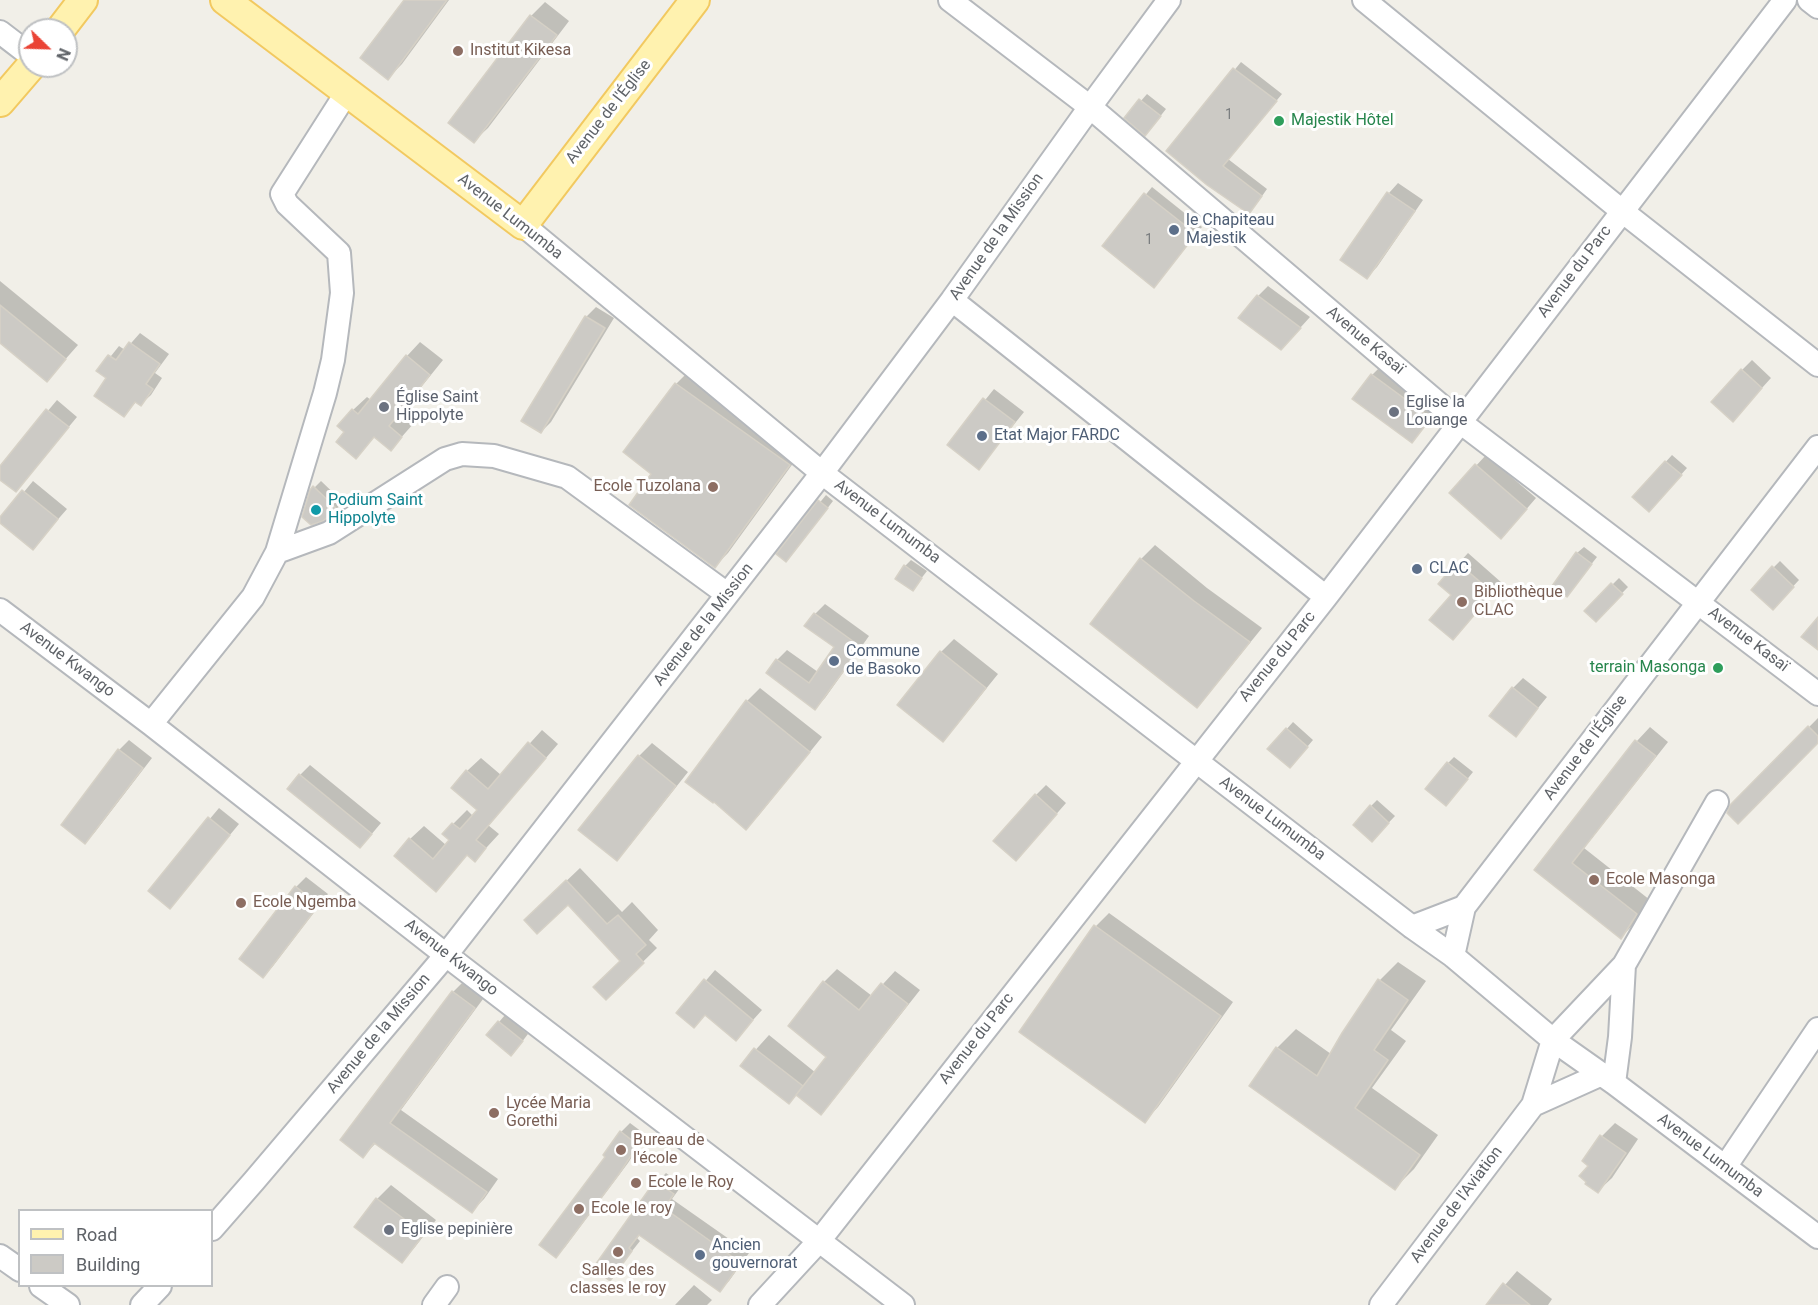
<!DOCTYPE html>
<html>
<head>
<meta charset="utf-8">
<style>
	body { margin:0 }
	#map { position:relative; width:1818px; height:1305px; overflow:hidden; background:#f1efe8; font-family:Roboto,sans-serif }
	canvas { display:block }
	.legend { position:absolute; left:18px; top:1209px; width:195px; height:78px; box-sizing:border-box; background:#fff; border:2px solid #bfc1c3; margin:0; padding:8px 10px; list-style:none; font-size:18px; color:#5f6368 }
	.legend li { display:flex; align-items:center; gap:12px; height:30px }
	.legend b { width:30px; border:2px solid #bfc1c3 }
	.north { position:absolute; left:18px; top:18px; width:60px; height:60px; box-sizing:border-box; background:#fff; border:2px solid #bfc1c3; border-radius:50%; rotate:113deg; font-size:16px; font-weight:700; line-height:24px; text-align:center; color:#5f6368 }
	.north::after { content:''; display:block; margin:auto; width:21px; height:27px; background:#ea4335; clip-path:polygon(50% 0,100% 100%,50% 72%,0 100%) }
</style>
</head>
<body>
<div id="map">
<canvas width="1818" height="1305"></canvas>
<ul class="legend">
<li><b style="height:8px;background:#fff2af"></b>Road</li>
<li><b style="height:16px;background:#cccac5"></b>Building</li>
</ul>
<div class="north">N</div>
</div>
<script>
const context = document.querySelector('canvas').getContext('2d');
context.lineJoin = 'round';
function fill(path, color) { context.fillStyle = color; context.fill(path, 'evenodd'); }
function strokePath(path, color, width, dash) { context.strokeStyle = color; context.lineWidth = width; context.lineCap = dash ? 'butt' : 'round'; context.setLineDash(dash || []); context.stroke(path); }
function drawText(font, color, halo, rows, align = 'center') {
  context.font = font + ' Roboto,sans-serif'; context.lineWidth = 6; context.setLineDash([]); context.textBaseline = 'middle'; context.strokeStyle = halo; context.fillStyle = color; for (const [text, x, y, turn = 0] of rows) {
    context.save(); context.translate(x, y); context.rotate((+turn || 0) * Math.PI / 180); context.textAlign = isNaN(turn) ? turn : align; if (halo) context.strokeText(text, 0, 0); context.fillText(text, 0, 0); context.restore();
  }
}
fill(new Path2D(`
	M405 0H449L402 64 388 78Z
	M545 2 569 21 488 128 474 141 450 122 531 16Z
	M1241 62 1282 94 1228 159 1267 189 1255 206 1168 151Z
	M1147 94 1166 109 1151 128 1126 118Z
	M1398 183 1423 200 1377 267 1367 277 1342 260 1389 193Z
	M1152 187 1202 227 1160 280 1104 246Z
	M0 281 78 345 47 380 0 342Z
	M1268 286 1310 317 1291 338 1258 296Z
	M596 307 614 318 551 422 541 432 523 421 586 317Z
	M140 333 169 354 155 373 162 378 151 395 141 404 137 401 124 415 108 378 99 371 119 346 125 350Z
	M420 342 443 360 401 412 414 423 391 449 375 436 356 457 346 432 353 410 367 397 371 400 407 356Z
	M1752 360 1771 378 1742 410V370Z
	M1382 365 1439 408 1412 441 1372 375Z
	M689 371 802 451 728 553 715 566 676 384Z
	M994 389 1024 412 979 468 949 445Z
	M57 400 77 417 16 490 0 478V468Z
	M1486 455 1536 498 1511 527 1451 493Z
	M1672 455 1687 468 1655 504 1634 497Z
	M33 481 67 509 33 548 0 521Z
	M321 481 344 503 322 519 311 491Z
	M826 495 833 501 792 554H778Z
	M1155 545 1207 588 1262 628 1210 692 1197 706 1092 623 1141 559Z
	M1584 547 1597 557 1567 595 1577 553Z
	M1468 553 1502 583 1463 628 1453 595 1440 584Z
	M911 560 927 571 913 589 905 566Z
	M1780 561 1799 580 1773 608V568Z
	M1619 578 1628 587 1596 620 1586 611Z
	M825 604 869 636 825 698 815 708 777 660 787 650 818 672 836 647 815 614Z
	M954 639 998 674 956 726 943 740 941 652Z
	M1523 678 1547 697 1516 735 1513 688Z
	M760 688 822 737 759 815 746 828 747 701Z
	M1818 718V741L1731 806Z
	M1293 722 1313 740 1296 760 1269 749Z
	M1650 727 1668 742 1584 848 1650 900 1634 924 1621 937 1536 870 1637 741Z
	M542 730 558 744 488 825 499 834 475 860 468 854 449 876 410 839 424 826 446 845 451 840 444 834 453 824 467 810 473 816 479 809 467 771 481 758 501 775Z
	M129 740 152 758 95 832 85 842 119 750Z
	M652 743 688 772 630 845 617 859 639 756Z
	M1454 757 1473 772 1452 798 1448 763Z
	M310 765 381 823 370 836 300 775Z
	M1046 785 1066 803 1026 849 1036 795Z
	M1377 800 1395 816 1378 834 1371 806Z
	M219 808 239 824 170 907 150 890Z
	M580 868 622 912 632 902 658 930 649 940 657 948 606 998 622 960 568 903 539 907Z
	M306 877 328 894 273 966 263 976 296 887Z
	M1109 913 1233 1002 1158 1107 1145 1121 1096 926Z
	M1398 962 1426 981 1391 1030 1406 1041 1372 1088 1438 1135 1414 1169 1395 1188 1251 1085 1277 1048 1296 1029 1331 1054 1380 980Z
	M837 969 872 996 895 971 920 990 834 1099 821 1113 797 1094 742 1065 769 1035 816 1073 829 1056 824 982Z
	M715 970 762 1010 736 1039 706 1014 694 1026 678 1013Z
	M465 980 486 995 401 1110 498 1179 484 1199 472 1211 376 1143 363 1156 453 992Z
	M505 1015 528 1034 518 1047 488 1035Z
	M630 1123 646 1135 628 1163 565 1247 556 1256 607 1156 621 1132Z
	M1615 1123 1638 1139 1612 1178 1598 1191 1590 1166 1602 1136Z
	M666 1173 682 1185 672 1199 749 1253 729 1281 720 1290 640 1234 637 1238 640 1241 610 1279 595 1268 657 1182Z
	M391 1185 436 1220 415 1247 401 1261 356 1226 377 1199Z
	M1517 1271 1552 1299 1548 1305H1488Z
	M694 1285 712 1300 707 1305H675Z`), '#0003');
const building = new Path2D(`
	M404 0H447L388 80 360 58Z
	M530 15 557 35 474 143 448 123Z
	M1233 68 1277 101 1223 166 1262 196 1249 214 1207 185 1166 151Z
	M1139 99 1161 116 1145 136 1124 118Z
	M1387 192 1415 211 1367 279 1340 260Z
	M1144 193 1196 234 1154 288 1102 246Z
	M1257 295 1301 328 1281 350 1238 318Z
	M0 305 66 359 47 382 0 343Z
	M585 316 605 328 541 433 521 421Z
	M129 342 160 364 146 384 153 389 141 406 135 402 124 417 94 396 106 378 96 371 108 355 116 360Z
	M406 355 430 375 389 426 402 437 391 451 374 437 356 459 336 442 344 432 337 426 352 409 358 414Z
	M1741 369 1762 388 1733 422 1711 402Z
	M1371 374 1431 418 1412 443 1352 399Z
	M675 383 790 465 715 568 629 505 651 474 623 452Z
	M983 398 1015 422 979 470 947 445Z
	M46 409 69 427 16 492 0 480V466Z
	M1665 461 1682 475 1649 512 1632 497Z
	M1475 464 1527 509 1501 539 1449 493Z
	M313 486 339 511 323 521 311 525 302 517 310 490Z
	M22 490 58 519 33 550 0 523V517Z
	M818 500 828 508 786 562 776 554Z
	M1576 552 1592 564 1567 597 1552 586Z
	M1140 558 1194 601 1250 642 1197 708 1090 624Z
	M1457 562 1493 593 1453 640 1429 620 1451 595 1438 584Z
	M904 565 922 578 913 591 895 579Z
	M1772 566 1794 587 1773 610 1751 590Z
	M1611 583 1623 594 1596 622 1584 611Z
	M814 613 861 647 815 710 766 673 776 659 809 683 834 647 804 626Z
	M1818 617V650L1801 637Z
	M940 651 986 688 943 742 897 705Z
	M1512 687 1538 708 1516 737 1489 716Z
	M746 700 810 752 746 830 714 802 713 803 685 782Z
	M1808 726 1818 736V743L1738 824 1727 813 1730 805Z
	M1286 728 1308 747 1290 768 1267 749Z
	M1635 740 1656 756 1572 863 1637 914 1621 939 1534 870Z
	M528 742 546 758 476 840 486 848 475 862 467 855 436 892 394 856 409 838 433 859 449 840 442 834 452 823 460 829 477 810 451 788 466 770 488 789Z
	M118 749 143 768 85 844 61 825Z
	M638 755 676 786 617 861 578 830Z
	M1447 762 1468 779 1446 806 1425 789Z
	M299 774 372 834 360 848 287 789Z
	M1035 794 1057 814 1016 861 993 841Z
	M1370 805 1389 823 1372 842 1353 825Z
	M208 817 230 835 170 909 148 891Z
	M566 880 607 924 618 915 646 945 636 954 644 963 606 1000 593 987 620 961 568 905 537 934 524 920Z
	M295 886 319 905 263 978 239 959Z
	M1094 925 1221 1016 1145 1123 1019 1032Z
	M704 979 753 1020 736 1041 705 1015 694 1028 676 1013Z
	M1378 979 1408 1000 1374 1050 1388 1060 1355 1108 1420 1155 1395 1190 1249 1086 1276 1047 1317 1076 1342 1033Z
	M823 981 859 1010 881 983 908 1004 821 1115 796 1095 826 1057 788 1026Z
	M452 991 475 1008 390 1123 487 1192 472 1213 374 1143 363 1158 340 1140Z
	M498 1021 523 1041 511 1056 486 1035Z
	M754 1048 803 1086 789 1104 740 1066Z
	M620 1131 638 1145 619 1174 556 1258 539 1245 605 1157 603 1155Z
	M1600 1135 1626 1153 1598 1193 1585 1184 1586 1182 1579 1176 1588 1166 1582 1161Z
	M655 1181 674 1194 664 1208 741 1263 720 1292 639 1235 629 1248 632 1251 610 1281 593 1268Z
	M376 1198 424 1234 402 1263 354 1227Z
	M1503 1283 1530 1305H1486Z`);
fill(building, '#cccac5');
strokePath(building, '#d6d1c6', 1.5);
const minor = new Path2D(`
	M950 0 1090 107 1460 422 1818 694
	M1364 0 1622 211 1818 365
	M1809 0 1818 7
	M0 32 30 55
	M523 225 822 473 1412 927 1453 956 1553 1040 1614 1083 1818 1237
	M952 300 1326 597
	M277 552 329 533 445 459 462 454 494 456 567 477 727 594
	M0 610 151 724 446 955 903 1305
	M151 724 253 597 277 552 325 393 333 360 342 293 339 253 287 204 282 194 347 92
	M1412 927 1464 907
	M1453 956 1464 907 1818 447
	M1614 1083 1620 1037 1624 965
	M1533 1105 1602 1074
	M1725 1167 1818 1029
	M212 1229 254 1181 446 955 822 473 952 300 1090 107 1169 0
	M0 1256 20 1270
	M41 1286 68 1305
	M142 1305 160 1286
	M434 1305 447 1287
	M760 1305 819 1241 1326 597 1785 0
	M1381 1305 1533 1105 1553 1040 1624 965 1717 802`);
const major = new Path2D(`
	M225 0 523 225 695 0
	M60 30 83 0
	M0 102 31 66`);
strokePath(minor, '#b5b8bc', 26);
strokePath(major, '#f2c960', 32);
strokePath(minor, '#fff', 22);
strokePath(major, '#fff2af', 28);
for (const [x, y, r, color] of [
	[458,51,6,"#8d6e63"],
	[1279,121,6,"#2e9e5b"],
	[1174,230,6,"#5c6f8a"],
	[384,407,6,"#6b7280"],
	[1394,412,6,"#6b7280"],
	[982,436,6,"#5c6f8a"],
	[713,487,6,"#8d6e63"],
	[316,510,6,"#0f9aa8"],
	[1417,569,6,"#5c6f8a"],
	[1462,602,6,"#8d6e63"],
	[834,661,6,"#5c6f8a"],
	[1718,668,6,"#2e9e5b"],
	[1594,880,6,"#8d6e63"],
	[241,903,6,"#8d6e63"],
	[494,1113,6,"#8d6e63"],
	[621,1150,6,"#8d6e63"],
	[636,1183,6,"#8d6e63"],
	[579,1209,6,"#8d6e63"],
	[389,1230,6,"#6b7280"],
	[618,1252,6,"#8d6e63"],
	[700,1255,6,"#5c6f8a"]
]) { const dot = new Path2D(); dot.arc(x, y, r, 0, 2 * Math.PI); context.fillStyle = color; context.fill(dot); strokePath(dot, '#fff', 2); }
drawText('14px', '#7a7d7f', null, [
	["1",1229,115],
	["1",1149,240]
]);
drawText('16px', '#785e54', '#fff', [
	["Institut Kikesa",470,51],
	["Ecole Tuzolana",701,487,"right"],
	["Bibliothèque",1474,593],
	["CLAC",1474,611],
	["Ecole Masonga",1606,880],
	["Ecole Ngemba",253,903],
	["Lycée Maria",506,1104],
	["Gorethi",506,1122],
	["Bureau de",633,1141],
	["l'école",633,1159],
	["Ecole le Roy",648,1183],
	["Ecole le roy",591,1209],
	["Salles des",618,1271,"center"],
	["classes le roy",618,1289,"center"]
], 'left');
drawText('16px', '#5f6368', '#fff', [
	["Avenue de l'Église",609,112,-52],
	["Avenue Lumumba",510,217,38],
	["Avenue de la Mission",997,237,-55],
	["Avenue du Parc",1575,272,-53],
	["Avenue Kasaï",1365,341,40],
	["Avenue Lumumba",887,522,37],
	["Avenue de la Mission",704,625,-52],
	["Avenue Kasaï",1748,640,37],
	["Avenue du Parc",1278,657,-51],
	["Avenue Kwango",67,660,37],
	["Avenue de l'Église",1586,748,-53],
	["Avenue Lumumba",1272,819,37],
	["Avenue Kwango",451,958,38],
	["Avenue de la Mission",379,1034,-50],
	["Avenue du Parc",977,1039,-52],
	["Avenue Lumumba",1710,1156,37],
	["Avenue de l'Aviation",1457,1205,-53]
]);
drawText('16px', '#27864d', '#fff', [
	["Majestik Hôtel",1291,121],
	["terrain Masonga",1706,668,"right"]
], 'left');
drawText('16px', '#4e5e75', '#fff', [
	["le Chapiteau",1186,221],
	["Majestik",1186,239],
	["Etat Major FARDC",994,436],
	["CLAC",1429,569],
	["Commune",846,652],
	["de Basoko",846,670],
	["Ancien",712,1246],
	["gouvernorat",712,1264]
], 'left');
drawText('16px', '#5b616d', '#fff', [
	["Église Saint",396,398],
	["Hippolyte",396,416],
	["Eglise la",1406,403],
	["Louange",1406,421],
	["Eglise pepinière",401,1230]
], 'left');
drawText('16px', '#0d838f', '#fff', [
	["Podium Saint",328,501],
	["Hippolyte",328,519]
], 'left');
</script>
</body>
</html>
